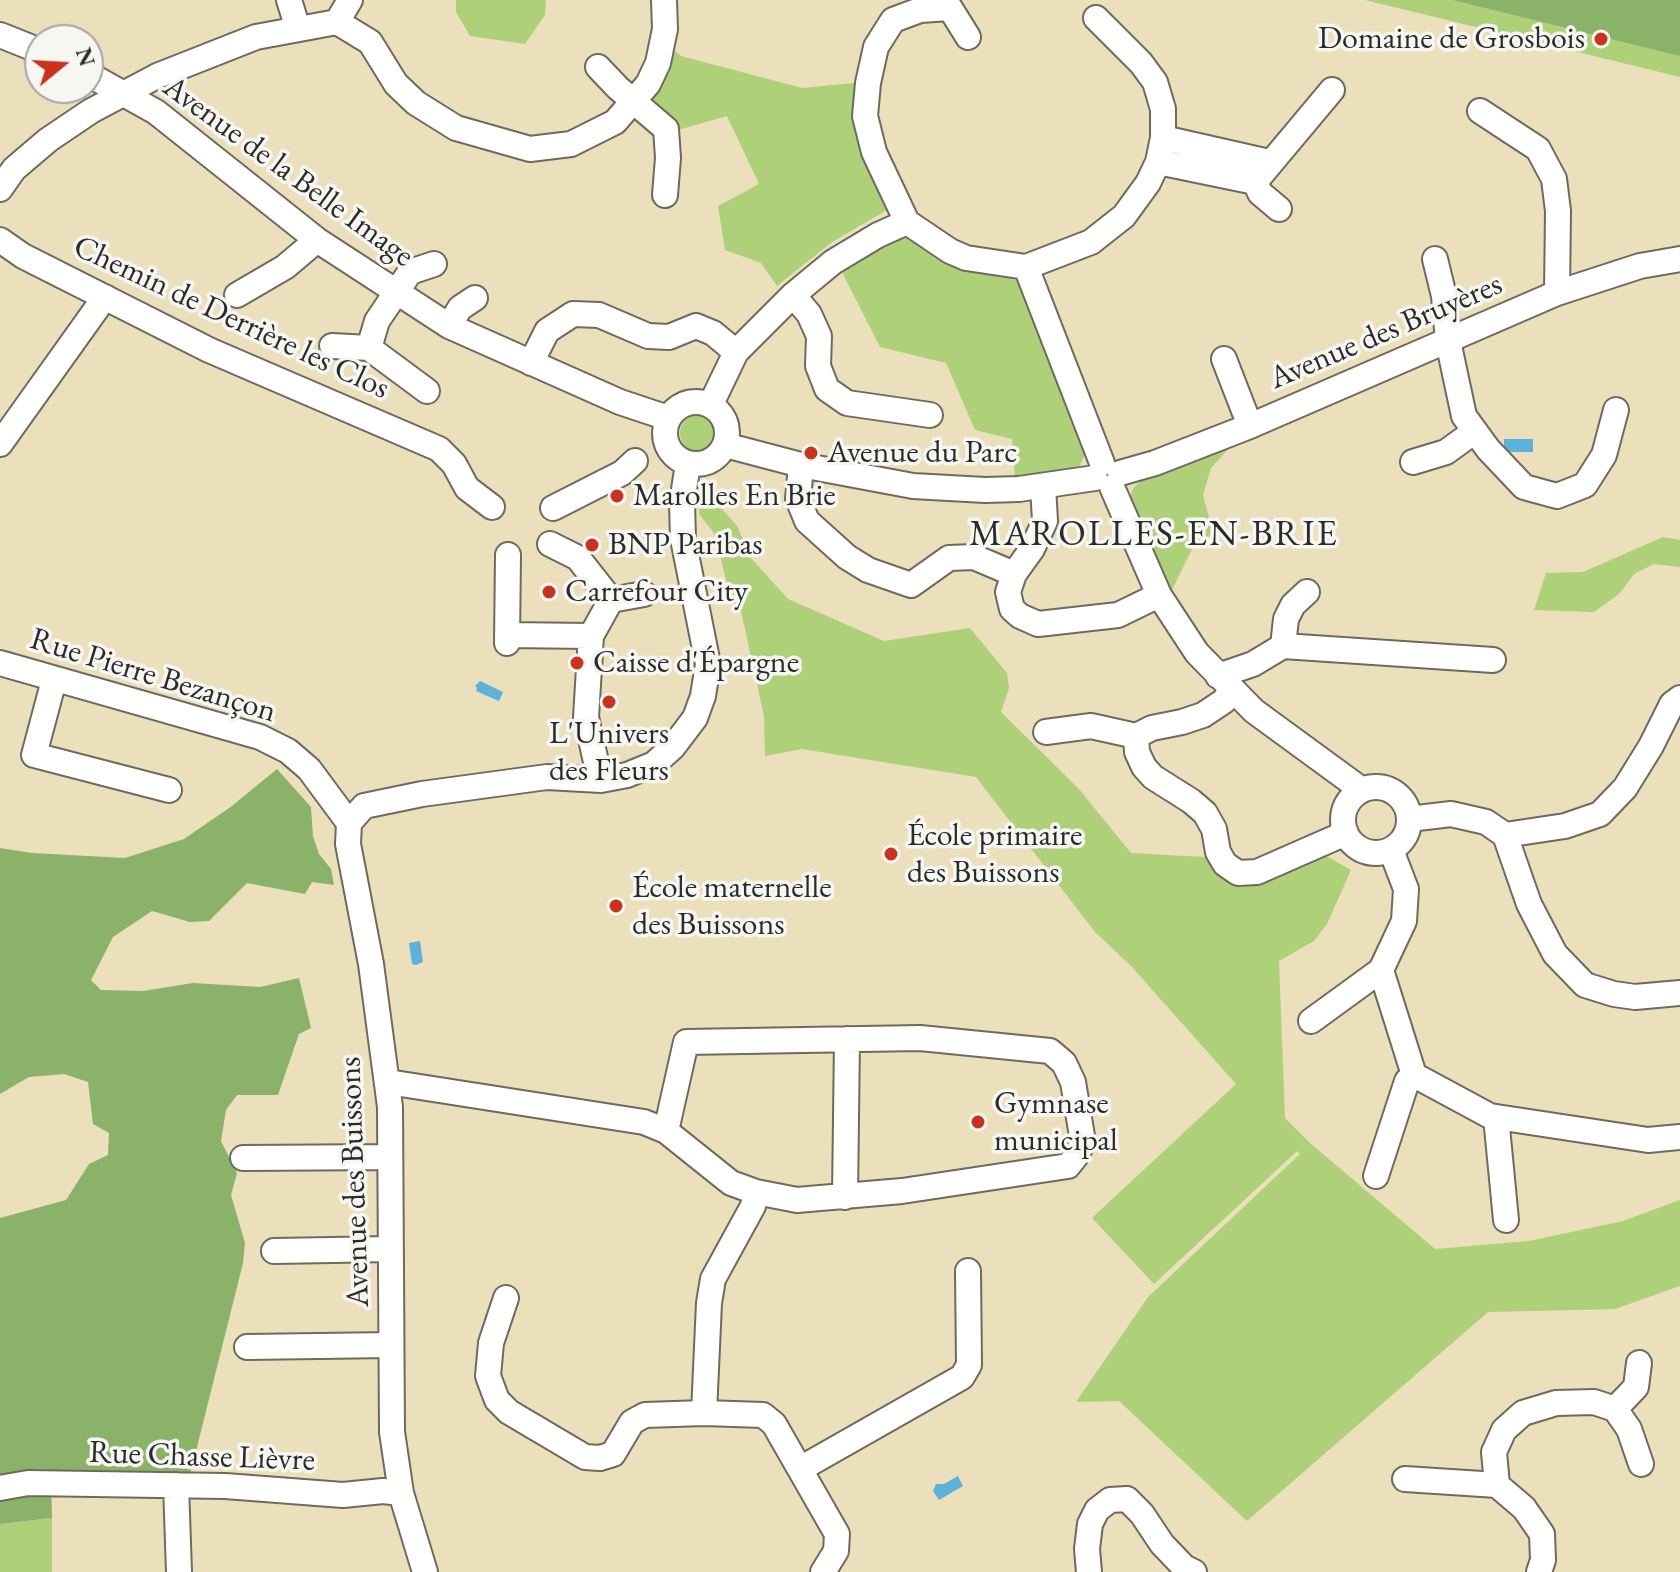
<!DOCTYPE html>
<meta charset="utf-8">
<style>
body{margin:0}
#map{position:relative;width:1680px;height:1572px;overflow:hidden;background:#ebdfbc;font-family:"EB Garamond",serif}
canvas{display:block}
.north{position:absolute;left:24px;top:24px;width:80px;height:80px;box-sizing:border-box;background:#f6f6f2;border:2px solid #a5a5a2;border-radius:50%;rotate:72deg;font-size:22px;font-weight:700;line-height:32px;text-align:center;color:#2b2b2b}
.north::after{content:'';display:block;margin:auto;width:28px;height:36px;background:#c8321e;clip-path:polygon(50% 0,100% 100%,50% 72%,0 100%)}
</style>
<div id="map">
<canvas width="1680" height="1572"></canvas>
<div class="north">N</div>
</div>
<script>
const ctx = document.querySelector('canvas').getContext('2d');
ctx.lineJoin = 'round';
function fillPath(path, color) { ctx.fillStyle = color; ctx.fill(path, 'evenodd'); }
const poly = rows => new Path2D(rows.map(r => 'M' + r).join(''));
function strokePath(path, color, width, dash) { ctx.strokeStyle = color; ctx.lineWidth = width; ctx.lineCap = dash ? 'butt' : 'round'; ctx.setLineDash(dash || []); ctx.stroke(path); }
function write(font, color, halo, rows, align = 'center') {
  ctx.font = font + ' "EB Garamond",serif'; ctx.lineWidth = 7; ctx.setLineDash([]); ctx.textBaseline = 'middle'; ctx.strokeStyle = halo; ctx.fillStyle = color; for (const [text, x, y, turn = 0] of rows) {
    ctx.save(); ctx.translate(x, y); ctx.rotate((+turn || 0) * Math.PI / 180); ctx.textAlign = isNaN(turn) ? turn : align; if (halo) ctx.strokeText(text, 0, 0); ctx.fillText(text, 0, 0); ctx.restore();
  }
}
fillPath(poly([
 [456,0,546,0,545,15,525,44,470,36,456,12],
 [1365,0,1680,0,1680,77],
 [672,48,681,56,802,88,864,82,868,159,887,210,832,242,777,286,761,263,725,250,718,206,759,184,727,116,678,130,651,99],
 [903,231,935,258,968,269,1020,281,1089,447,1078,469,1015,478,1012,439,975,430,946,363,880,347,842,272,867,249],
 '680 433a19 19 0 1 1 38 0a19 19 0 1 1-38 0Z',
 [1233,444,1211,468,1203,495,1213,533,1192,549,1170,594,1129,502,1133,488,1144,478],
 [702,486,737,526,751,558,788,599,884,641,970,628,1007,673,1009,688,1001,712,1079,789,1131,853,1204,857,1224,873,1321,853,1351,870,1327,924,1314,941,1279,961,1285,1118,1311,1144,1435,1249,1529,1241,1623,1221,1680,1200,1680,1286,1615,1309,1488,1312,1247,1521,1119,1401,1076,1402,1148,1297,1300,1154,1297,1151,1154,1284,1092,1218,1236,1084,1131,966,1095,932,976,777,802,749,765,756,764,716,741,611,734,610,714,533,699,514],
 [1663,537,1680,540,1680,567,1654,564,1634,574,1619,594,1594,612,1534,610,1546,573,1583,572],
 [52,1518,52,1572,0,1572,0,1524]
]), '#add079');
fillPath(poly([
 [1453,0,1680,0,1680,56],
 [277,769,311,807,313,836,319,854,331,869,334,885,312,882,305,894,247,883,209,921,190,922,152,911,113,937,91,980,101,990,143,991,193,983,260,987,299,978,311,1028,299,1034,278,1095,237,1095,226,1110,221,1141,237,1173,231,1195,245,1243,243,1263,189,1479,51,1477,52,1518,0,1524,0,1491,47,1476,0,1475,0,1218,66,1200,89,1164,108,1155,109,1133,93,1124,88,1082,64,1074,29,1077,0,1094,0,848,32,853,125,858,184,839,232,806]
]), '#8ab269');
fillPath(poly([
 [1504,439,1533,439,1533,452,1504,452],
 [480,681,503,692,499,701,476,691,477,688,475,686],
 [420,941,423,962,416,965,412,964,409,943],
 [958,1476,963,1486,939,1500,933,1491,936,1484,944,1484]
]), '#5eb1d9');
const minor = poly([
 [289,0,298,29],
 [337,22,370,42,396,84,416,103,456,128,530,149,571,144,615,122,648,84,658,63,665,29,664,0],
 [337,22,350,0],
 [0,35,40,51],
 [598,67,618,88,666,129,668,158,665,195],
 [88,74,156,112,317,240,449,326,620,402,668,418],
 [1480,111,1538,149,1554,179,1558,211,1557,293],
 [1163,138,1269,162],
 [1158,162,1255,182],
 [0,189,14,169,48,140,91,111,157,76,256,37,337,22],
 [1279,209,1260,193,1255,182,1332,90],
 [907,222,874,152,865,116,868,83,876,47,893,20,920,10,950,8,968,37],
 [0,240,23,256,209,350,439,449,454,464,467,488,492,507],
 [1435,259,1444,296,1448,341,1464,416,1488,449,1524,487,1557,496,1585,485,1604,455,1616,410],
 [1026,267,1091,242,1124,216,1148,183,1158,162,1163,138,1163,109,1155,82,1141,63,1096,18],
 [237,295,285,267,317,240],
 [793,295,809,314,819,336,818,366,827,389,847,403,930,415],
 [449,326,460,308,475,298],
 [332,346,369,348,427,391],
 [369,348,377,321,410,272,434,264],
 [1224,359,1250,426],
 [531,363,547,331,573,314,599,315,648,336,669,337,696,326,713,333,736,352],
 '665 433a31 31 0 1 1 62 0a31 31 0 1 1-62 0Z',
 [711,404,736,352,793,295,833,262,878,235,907,222,950,251,966,258,1026,267,1102,463],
 [0,444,105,297],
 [725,445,801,465,913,486,985,490,1019,489,1095,478],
 [1413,462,1446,452,1475,431],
 [801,465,798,499,807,521,847,557,868,570,911,585,949,558,974,557,1014,574,1032,549,1045,521,1043,486],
 [1120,473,1155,463,1250,426,1557,293,1640,266,1680,259],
 [1112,487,1159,595,1197,653,1254,711,1362,790],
 [553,508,622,473,635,461],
 [550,544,578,558,611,600,591,636,586,717,596,762],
 [1014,574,1008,592,1012,609,1020,616,1038,624,1118,615,1159,595],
 [611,600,644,594],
 [507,635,591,636],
 [507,643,508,555],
 [1283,646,1286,619,1293,605,1307,592],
 [0,663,260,737,288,751,309,769,349,823],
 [1218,676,1253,664,1283,646,1493,660],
 [54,680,34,755,169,790],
 [1231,690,1224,701,1203,715,1182,722,1152,728,1136,736,1137,752,1144,767,1153,777,1191,801,1205,813,1214,829,1218,852,1225,864,1238,873,1257,872,1346,833],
 [1046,732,1091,726,1136,736],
 '1343 820a33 33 0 1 1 66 0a33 33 0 1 1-66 0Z',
 [1409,819,1451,814,1486,822,1505,835,1565,826,1600,814,1625,788,1651,746,1672,704,1680,698],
 [349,823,348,844,371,964,390,1107,392,1432,401,1493,425,1572],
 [349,823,364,806,422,794,547,777,601,780,627,775,654,764,673,747,695,718,703,696,708,664,683,539,682,502,688,464],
 [1505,835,1529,904,1555,954,1585,985,1614,994,1635,997,1680,993],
 [1391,850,1406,889,1404,921,1381,970,1414,1075,1490,1116,1648,1140,1680,1137],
 [1311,1021,1381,970],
 [388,1082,644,1122,666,1131,731,1183,756,1192,797,1200,902,1191,1068,1166,1076,1156,1083,1142,1073,1082,1064,1063,1050,1051,920,1038,686,1042,666,1131],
 [1496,1117,1506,1220],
 [243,1158,390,1157],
 [1376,1176,1407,1081,1414,1075],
 [756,1192,753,1206,713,1279,709,1303,704,1413,763,1415,774,1424,837,1534,836,1551,823,1572],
 [845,1197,847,1039],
 [274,1251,391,1249],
 [506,1298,491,1343,488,1376,497,1400,509,1412,585,1457,600,1458,613,1454,632,1422,645,1415,704,1413],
 [247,1347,391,1345],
 [1615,1409,1636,1387,1639,1363],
 [800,1469,962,1377,969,1365,968,1271],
 [1405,1479,1497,1485],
 [176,1485,179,1572],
 [0,1488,28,1483,225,1486,343,1495,383,1491,401,1493],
 [1089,1572,1087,1549,1090,1524,1097,1510,1110,1500,1127,1499,1142,1514,1162,1544,1184,1567,1194,1572],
 [1539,1572,1543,1560,1542,1534,1524,1508,1497,1485,1494,1452,1504,1430,1523,1413,1556,1403,1594,1402,1615,1409,1629,1429,1641,1464]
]);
strokePath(minor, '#6e6a5e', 28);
strokePath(minor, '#fff', 24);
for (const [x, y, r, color] of [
 [1601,39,8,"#c8321e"],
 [811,453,8,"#c8321e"],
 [617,496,8,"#c8321e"],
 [592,545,8,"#c8321e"],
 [549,592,8,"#c8321e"],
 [577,663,8,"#c8321e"],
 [609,702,8,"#c8321e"],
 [891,854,8,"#c8321e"],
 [616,906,8,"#c8321e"],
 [978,1122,8,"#c8321e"]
]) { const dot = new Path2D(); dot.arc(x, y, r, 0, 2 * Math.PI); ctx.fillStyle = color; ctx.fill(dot); strokePath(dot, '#f6f6f2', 3); }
write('32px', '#2b2b2b', '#f6f6f2', [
 ["Domaine de Grosbois",1585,39,"right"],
 ["Avenue du Parc",827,453],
 ["Marolles En Brie",633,496],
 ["BNP Paribas",608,545],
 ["Carrefour City",565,592],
 ["Caisse d'Épargne",593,663],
 ["L'Univers",609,734,"center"],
 ["des Fleurs",609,771,"center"],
 ["École primaire",907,836],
 ["des Buissons",907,873],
 ["École maternelle",632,888],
 ["des Buissons",632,925],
 ["Gymnase",994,1104],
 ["municipal",994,1141]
], 'left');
write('32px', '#2b2b2b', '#f6f6f2', [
 ["Avenue de la Belle Image",288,172,36],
 ["Chemin de Derrière les Clos",231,318,25],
 ["Avenue des Bruyères",1386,332,-23],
 ["Rue Pierre Bezançon",153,676,17],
 ["Avenue des Buissons",355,1182,-92],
 ["Rue Chasse Lièvre",202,1457,2]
]);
ctx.letterSpacing = '2px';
write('36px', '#2b2b2b', '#f6f6f2', [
 ["MAROLLES-EN-BRIE",1154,535]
]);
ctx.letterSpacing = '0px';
</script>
